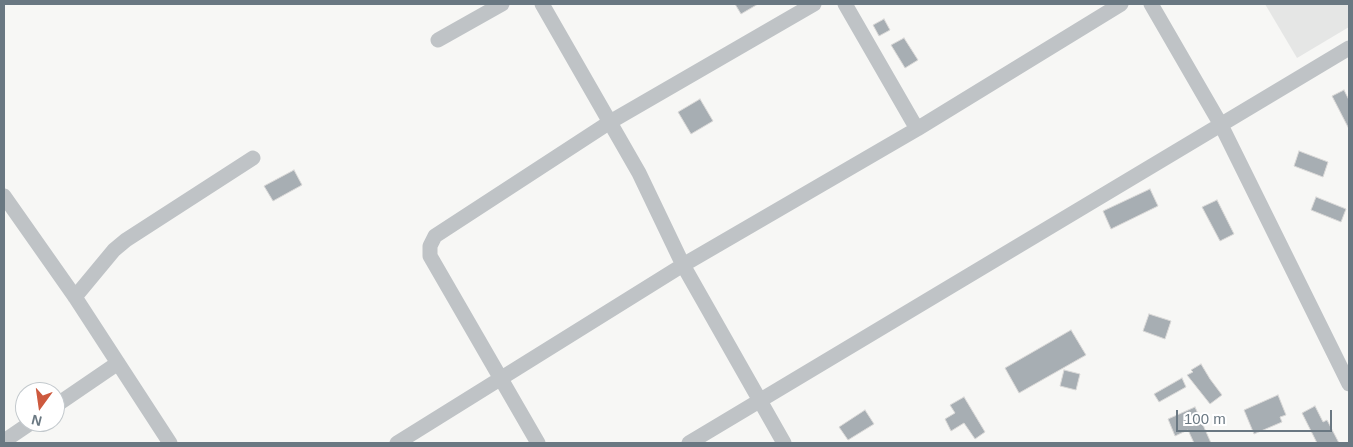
<!DOCTYPE html>
<style>
body{margin:0}
#map{position:relative;width:1353px;height:447px;overflow:hidden;background:#f7f7f5;font-family:Arial,sans-serif}
canvas{display:block}
.frame{position:absolute;inset:0;border:5px solid #6a7882;pointer-events:none}
.north{position:absolute;left:15px;top:382px;width:50px;height:50px;box-sizing:border-box;background:#fff;border:1px solid #c3c9cd;border-radius:50%;rotate:194deg;font-size:14px;font-weight:700;line-height:20px;text-align:center;color:#6a7882}
.north::after{content:'';display:block;margin:auto;width:18px;height:22px;background:#cd593e;clip-path:polygon(50% 0,100% 100%,50% 72%,0 100%)}
.scale{position:absolute;left:1176px;top:410px;width:156px;height:22px;box-sizing:border-box;border:2px solid #6a7882;border-top:0;padding-left:6px;font-size:15px;line-height:18px;white-space:nowrap;color:#6a7882;-webkit-text-stroke:4px #fff;paint-order:stroke}
</style>
<div id="map">
<canvas width="1353" height="447"></canvas>
<div class="frame"></div>
<div class="north">N</div>
<div class="scale">100 m</div>
</div>
<script>
const ctx = document.querySelector('canvas').getContext('2d');
ctx.lineJoin = 'round';
function fillPath(path, color) { ctx.fillStyle = color; ctx.fill(path, 'evenodd'); }
const poly = rows => new Path2D(rows.map(r => 'M' + r).join(''));
function strokePath(path, color, width, dash) { ctx.strokeStyle = color; ctx.lineWidth = width; ctx.lineCap = dash ? 'butt' : 'round'; ctx.setLineDash(dash || []); ctx.stroke(path); }
fillPath(poly([
 [1265,4,1349,4,1349,27,1297,58]
]), '#e5e6e5');
const building = poly([
 [735,4,758,4,741,14,735,4],
 [884,19,890,30,879,36,873,25,884,19],
 [904,38,918,60,905,68,891,45,904,38],
 [1344,90,1349,100,1349,129,1332,96,1344,90],
 [700,99,713,121,691,134,678,112,700,99],
 [1299,151,1328,162,1323,177,1294,166,1299,151],
 [294,170,302,185,273,201,264,186,294,170],
 [1150,189,1158,206,1111,229,1103,211,1150,189],
 [1316,197,1346,209,1341,222,1311,210,1316,197],
 [1217,200,1234,234,1220,241,1202,207,1217,200],
 [1149,314,1171,321,1165,339,1143,331,1149,314],
 [1071,330,1086,355,1019,393,1005,368,1071,330],
 [1201,364,1210,379,1222,395,1210,404,1187,375,1193,372,1191,370,1201,364],
 [1064,370,1080,374,1076,390,1060,386,1064,370],
 [1182,378,1186,387,1159,402,1154,394,1182,378],
 [1278,395,1286,415,1280,417,1282,422,1254,434,1244,410,1278,395],
 [964,397,985,432,975,439,964,423,951,431,945,419,955,413,950,405,964,397],
 [1315,406,1323,422,1327,420,1339,443,1317,443,1302,413,1315,406],
 [1195,407,1211,443,1194,443,1188,430,1175,436,1168,419,1195,407],
 [865,410,874,424,848,440,839,427,865,410]
]);
fillPath(building, '#a7aeb3');
strokePath(building, '#d9d8d7', 1);
strokePath(poly([
 [542,4,639,173,683,265,784,443],
 [845,4,917,129],
 [1151,4,1221,125,1349,384],
 [438,40,502,4],
 [4,196,75,297,170,443],
 [75,297,114,250,126,240,253,158],
 [55,406,118,363],
 [4,441,32,422],
 [397,443,683,265,917,129,1121,4],
 [538,443,430,256,430,246,435,236,610,122,814,4],
 [689,443,1349,48]
]), '#bfc3c6', 15);
</script>
